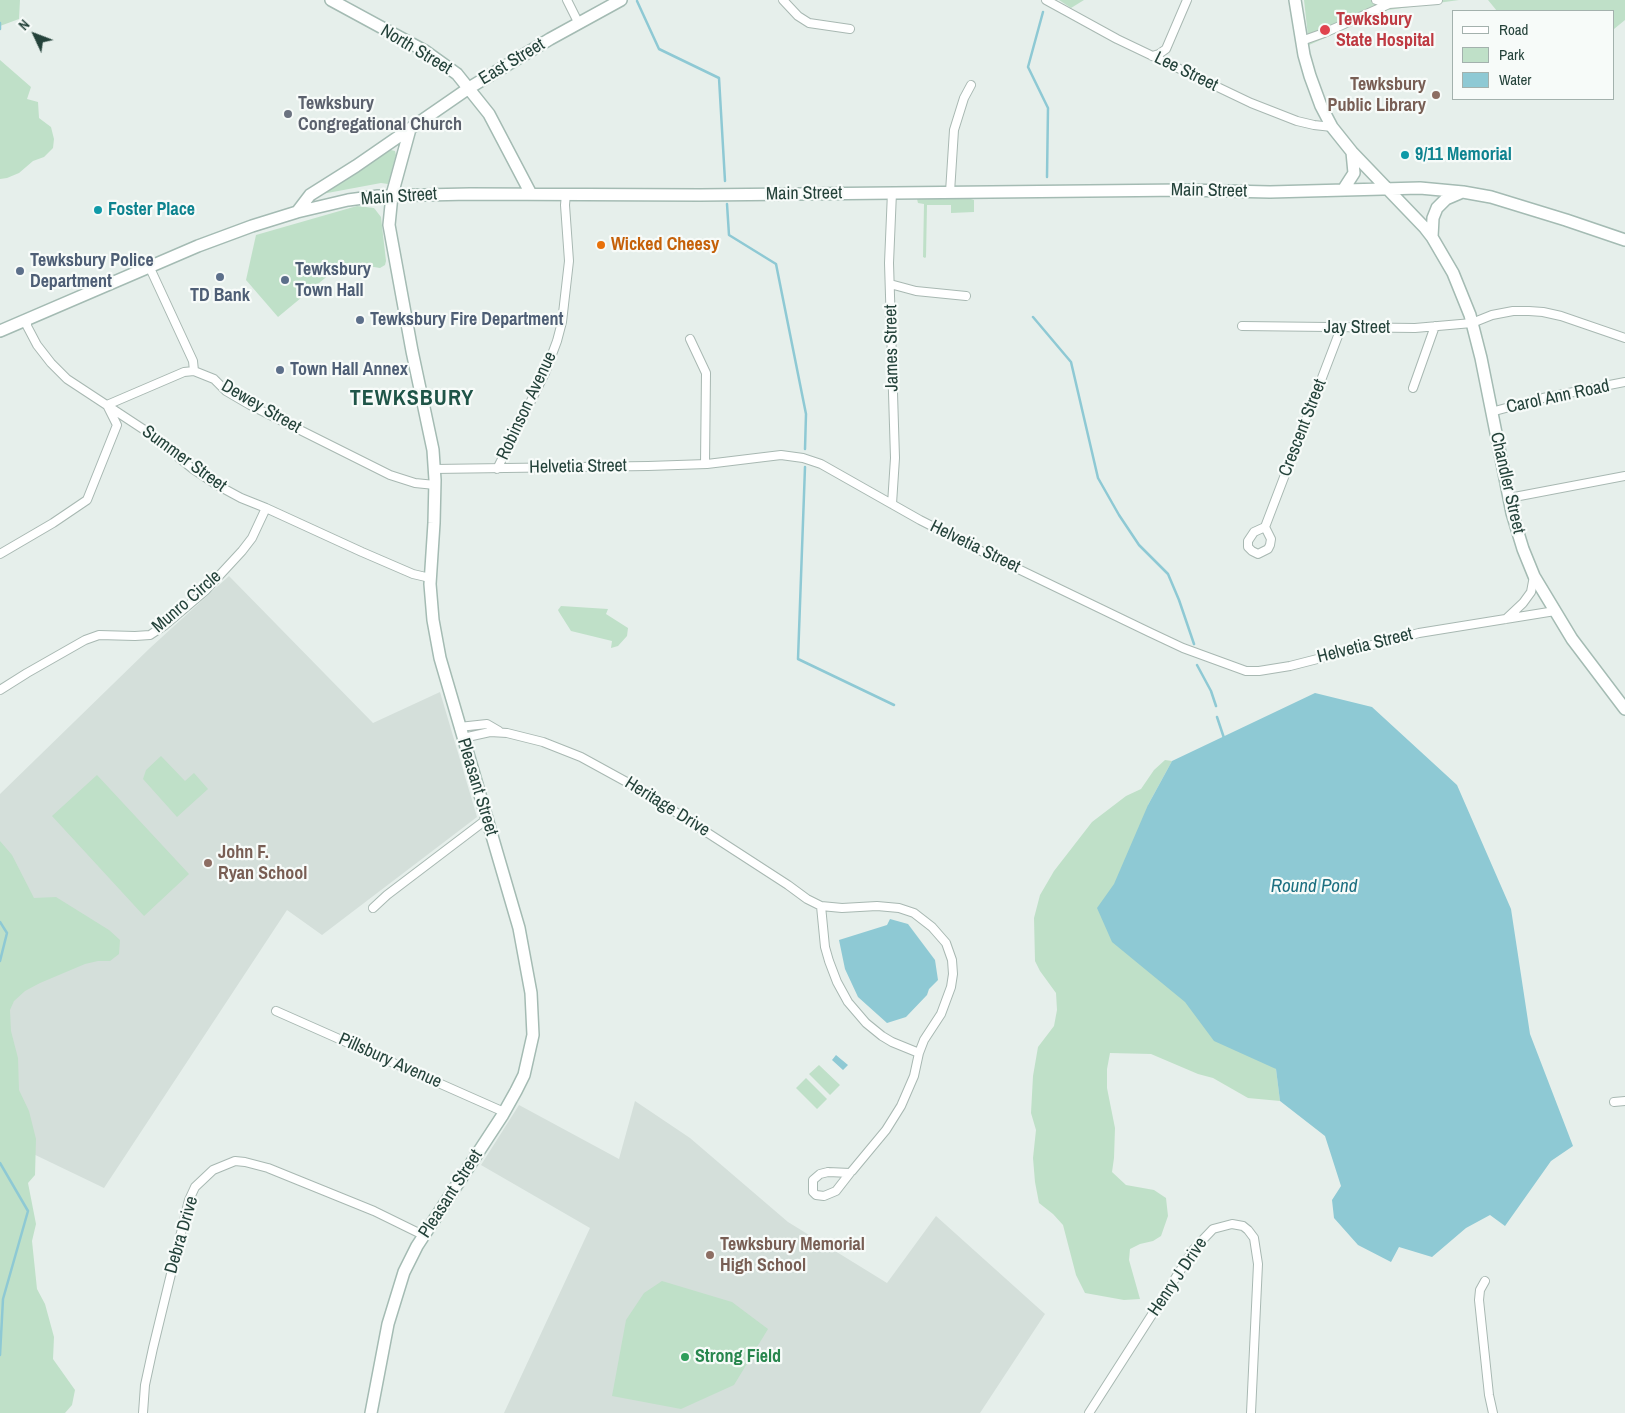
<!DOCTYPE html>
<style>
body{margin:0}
#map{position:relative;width:1625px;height:1413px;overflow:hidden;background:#e6efeb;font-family:"Archivo Narrow",sans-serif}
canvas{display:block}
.legend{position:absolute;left:1452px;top:10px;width:162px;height:90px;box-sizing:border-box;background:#f7fbf9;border:1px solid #a3b1ad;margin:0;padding:6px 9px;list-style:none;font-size:15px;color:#24423a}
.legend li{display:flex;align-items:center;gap:10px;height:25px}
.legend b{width:25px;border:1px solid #a3b1ad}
.north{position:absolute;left:10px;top:10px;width:50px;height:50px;-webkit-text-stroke:4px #f7fbf9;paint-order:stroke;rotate:313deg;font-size:14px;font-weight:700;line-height:20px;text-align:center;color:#24423a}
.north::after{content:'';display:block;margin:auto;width:18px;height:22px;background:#24423a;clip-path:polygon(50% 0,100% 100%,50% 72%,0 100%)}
</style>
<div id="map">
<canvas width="1625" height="1413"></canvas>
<ul class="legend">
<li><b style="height:6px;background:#fff"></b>Road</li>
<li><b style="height:14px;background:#bfe0c8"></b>Park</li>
<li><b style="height:14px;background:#8ec9d4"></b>Water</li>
</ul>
<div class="north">N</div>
</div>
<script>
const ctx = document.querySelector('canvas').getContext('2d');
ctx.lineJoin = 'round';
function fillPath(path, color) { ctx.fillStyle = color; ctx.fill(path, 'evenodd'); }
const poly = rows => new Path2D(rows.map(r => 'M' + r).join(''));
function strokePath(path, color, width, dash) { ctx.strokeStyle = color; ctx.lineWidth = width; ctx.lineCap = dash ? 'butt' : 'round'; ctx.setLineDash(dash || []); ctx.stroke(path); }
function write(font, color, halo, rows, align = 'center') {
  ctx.font = font + ' "Archivo Narrow",sans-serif'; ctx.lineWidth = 4.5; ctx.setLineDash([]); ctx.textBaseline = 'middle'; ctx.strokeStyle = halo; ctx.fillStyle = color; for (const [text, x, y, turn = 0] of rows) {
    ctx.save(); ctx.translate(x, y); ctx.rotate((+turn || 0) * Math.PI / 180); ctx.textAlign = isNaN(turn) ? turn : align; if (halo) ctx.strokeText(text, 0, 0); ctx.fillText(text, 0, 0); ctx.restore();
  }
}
fillPath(poly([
 [229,576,373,723,440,692,477,817,322,935,287,910,104,1188,0,1138,0,794,150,648],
 [635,1101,690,1138,788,1222,887,1283,936,1216,1045,1314,980,1413,504,1413,590,1228,481,1165,519,1105,619,1159]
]), '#d4dfda');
fillPath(poly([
 [0,0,20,0,19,19,0,26],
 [1059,0,1084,0,1071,8],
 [1304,0,1459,0,1388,10,1309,45],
 [1488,0,1625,0,1625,20,1614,29,1614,11,1497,11],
 [0,60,31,87,27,99,38,102,39,118,51,127,54,139,53,148,44,157,33,161,19,173,7,178,0,179],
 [391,150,395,151,396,155,388,184,381,183,322,194],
 [917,199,971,199,974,200,974,212,951,213,951,205,927,205,926,257,925,258,923,257,924,204,918,203],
 [357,206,374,208,381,217,386,261,385,265,380,268,350,263,342,264,278,317,246,280,256,235],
 [561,606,608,609,606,614,628,628,627,636,618,646,611,648,612,641,571,631,559,612,558,610],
 [161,756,185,781,194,773,208,789,177,817,143,779,146,770],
 [1165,760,1172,761,1148,805,1276,1069,1280,1101,1248,1098,1213,1078,1198,1074,1151,1054,1110,1053,1107,1069,1107,1088,1115,1128,1114,1158,1112,1172,1126,1185,1154,1190,1166,1198,1168,1216,1161,1236,1153,1241,1140,1244,1130,1249,1129,1260,1140,1299,1124,1300,1085,1293,1076,1275,1063,1225,1053,1214,1039,1203,1035,1182,1033,1158,1036,1130,1031,1113,1033,1076,1038,1047,1054,1026,1057,1010,1056,993,1040,971,1035,961,1034,918,1040,895,1054,871,1092,822,1126,796,1141,789,1154,770],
 [97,775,189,874,144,916,52,816],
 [0,841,12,855,34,898,56,897,109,930,120,940,119,954,110,961,98,961,85,964,40,983,25,991,14,1001,10,1010,11,1031,18,1058,19,1090,29,1111,36,1139,35,1175,28,1183,36,1224,32,1241,37,1289,45,1304,54,1337,53,1359,75,1390,72,1405,65,1413,0,1413],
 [819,1065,840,1085,830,1095,809,1074],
 [806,1078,827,1099,817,1109,796,1088],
 [662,1281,732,1302,768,1329,734,1385,681,1409,612,1396,626,1320,644,1293]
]), '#bfe0c8');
fillPath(poly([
 [1315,693,1372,707,1457,785,1511,909,1530,1034,1573,1146,1551,1161,1505,1226,1490,1215,1466,1228,1432,1257,1399,1247,1391,1262,1358,1245,1334,1218,1332,1200,1341,1186,1325,1136,1280,1101,1276,1069,1214,1041,1185,1002,1112,942,1097,908,1114,884,1148,805,1172,761],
 [890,919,908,924,935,960,938,980,929,989,927,995,906,1017,887,1023,858,997,845,969,839,940,887,925],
 [836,1055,848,1065,843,1070,832,1060]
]), '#8ec9d4');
strokePath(poly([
 [637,1,659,49,719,78,725,181],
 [1043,12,1028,67,1048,108,1047,177],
 [0,23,0,29],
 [727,204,729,235,776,264,806,414,805,449],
 [1033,317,1071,362,1098,478,1119,515,1139,545,1168,574,1179,600,1194,644],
 [805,467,798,659,894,705],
 [1197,665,1211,691,1216,706],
 [1217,717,1224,738],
 [0,922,7,933,0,961],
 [0,1163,28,1211,3,1299,0,1355]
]), '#8ec9d4', 2.5);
const street = poly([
 [567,0,579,24],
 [783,0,798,16,809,23,850,29],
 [1046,0,1117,39,1251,103,1297,121,1314,125,1332,127],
 [1376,0,1389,4],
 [1301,39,1307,39,1324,33,1389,4,1438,0],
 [1152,56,1159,54,1166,49,1187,0],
 [950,192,954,130,964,98,971,85],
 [149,266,193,361,194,371,214,379,226,391,250,405,390,475,415,483,435,485],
 [890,284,916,291,966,296],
 [27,320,27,326,37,345,51,363,67,379,146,431,193,469,217,485,241,498,266,508,362,552,413,574,430,578],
 [1242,326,1415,328,1472,323,1492,315,1513,311,1529,311,1543,312,1561,316,1625,338],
 [690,339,706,373,705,464],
 [1413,388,1435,326],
 [1491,412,1543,398,1625,382],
 [434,469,648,466,707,464,781,455,803,458,821,464,920,520,985,553,1149,632,1183,648,1246,671,1259,671,1290,666,1419,633,1555,611],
 [497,469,545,373,557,341,562,322,569,261,565,205,566,194],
 [1509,498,1625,476],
 [892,504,895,458,889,263,892,192],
 [1265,527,1271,539,1270,545,1268,549,1258,554,1252,551,1248,547,1248,541,1254,532,1265,527,1341,328],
 [0,554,53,523,87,500,117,425,107,405,184,372,194,371],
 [1506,619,1523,603,1531,592,1534,576],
 [0,690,27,673,85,640,99,635,135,636,150,635,165,625,205,591,242,551,252,538,266,508],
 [459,727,487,724,499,731],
 [463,738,490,732,507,733,543,742,581,757,643,791,788,885,807,899,821,906,825,947,829,961,837,982,848,1002,866,1023,882,1036,892,1042,919,1053,924,1040,941,1014,951,987,953,974,952,960,946,943,932,927,914,913,899,908,877,906,842,908,821,906],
 [373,908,387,895,487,819],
 [276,1011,504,1112],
 [1614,1102,1625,1101],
 [852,1171,886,1130,901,1106,914,1076,919,1053],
 [828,1172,850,1173,836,1191,824,1196,816,1195,813,1192,813,1180,820,1174,828,1172],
 [1485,1281,1480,1290,1479,1300,1489,1395,1493,1413],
 [143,1413,145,1385,153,1348,189,1200,195,1187,213,1170,235,1161,245,1162,268,1168,374,1211,425,1236],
 [1089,1413,1194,1249,1213,1229,1232,1224,1243,1226,1248,1230,1254,1238,1258,1264,1251,1413]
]);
const secondary = poly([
 [331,0,425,51,457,74,489,114,531,194],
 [1295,0,1304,55,1310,76,1321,106,1332,127,1352,152,1425,228,1432,237,1453,273,1470,315,1481,358,1512,513,1523,549,1534,576,1572,639,1625,709],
 [1343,190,1354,173,1352,152],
 [297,212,310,195,356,166,469,88,550,39,621,0],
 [1432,237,1433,218,1437,208,1446,199,1460,193],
 [0,331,198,246,252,226,297,212,348,200,378,196,470,194,700,195,1185,190,1270,192,1420,188,1463,192,1491,197,1566,220,1625,240],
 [371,1413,388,1324,404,1272,417,1246,502,1116,516,1091,524,1075,533,1035,531,993,519,928,440,658,433,620,430,584,434,523,435,480,433,450,412,351,389,225,392,195,410,129]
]);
strokePath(street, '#a8b8b2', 10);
strokePath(secondary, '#a4bbb3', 14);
strokePath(street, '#fff', 8);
strokePath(secondary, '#fff', 11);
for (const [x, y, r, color] of [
 [1325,30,6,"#e0444e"],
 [1436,95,5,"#8d6e63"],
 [288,114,5,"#6b7280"],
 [1405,155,5,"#0f9aa8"],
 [98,210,5,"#0f9aa8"],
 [601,245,5,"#e8710a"],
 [20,271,5,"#5c6f8a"],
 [220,277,5,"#5c6f8a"],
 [285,280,5,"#5c6f8a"],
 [360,320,5,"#5c6f8a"],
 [280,370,5,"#5c6f8a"],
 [208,863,5,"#8d6e63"],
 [710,1255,5,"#8d6e63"],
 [685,1357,5,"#2e9e5b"]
]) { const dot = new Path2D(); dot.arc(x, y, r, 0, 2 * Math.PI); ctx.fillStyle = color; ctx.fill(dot); strokePath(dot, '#f7fbf9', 2); }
write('bold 18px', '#be3a42', '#f7fbf9', [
 ["Tewksbury",1336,20],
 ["State Hospital",1336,41]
], 'left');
write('18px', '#24423a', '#f7fbf9', [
 ["North Street",416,50,31],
 ["East Street",512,62,-31],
 ["Lee Street",1186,72,26],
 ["Main Street",1209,191,1],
 ["Main Street",804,194,-1],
 ["Main Street",399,197,-4],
 ["Jay Street",1357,328],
 ["James Street",892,348,-91],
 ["Carol Ann Road",1558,397,-12],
 ["Robinson Avenue",527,406,-65],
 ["Dewey Street",261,407,30],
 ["Crescent Street",1303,428,-69],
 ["Summer Street",184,459,36],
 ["Helvetia Street",578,467,-1],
 ["Chandler Street",1507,483,77],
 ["Helvetia Street",975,547,26],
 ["Munro Circle",187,602,-41],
 ["Helvetia Street",1365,646,-14],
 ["Pleasant Street",477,787,73],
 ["Heritage Drive",667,807,32],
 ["Pillsbury Avenue",390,1061,24],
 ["Pleasant Street",451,1194,-57],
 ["Debra Drive",182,1235,-74],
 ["Henry J Drive",1178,1277,-56]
]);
write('bold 18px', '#785e54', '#f7fbf9', [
 ["Tewksbury",1426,85,"right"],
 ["Public Library",1426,106,"right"],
 ["John F.",218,853],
 ["Ryan School",218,874],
 ["Tewksbury Memorial",720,1245],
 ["High School",720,1266]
], 'left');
write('bold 18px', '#5b616d', '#f7fbf9', [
 ["Tewksbury",298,104],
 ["Congregational Church",298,125]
], 'left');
write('bold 18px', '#0d838f', '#f7fbf9', [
 ["9/11 Memorial",1415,155],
 ["Foster Place",108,210]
], 'left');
write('bold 18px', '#c56008', '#f7fbf9', [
 ["Wicked Cheesy",611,245]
], 'left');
write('bold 18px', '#4e5e75', '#f7fbf9', [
 ["Tewksbury Police",30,261],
 ["Department",30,282],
 ["Tewksbury",295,270],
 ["Town Hall",295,291],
 ["TD Bank",220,296,"center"],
 ["Tewksbury Fire Department",370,320],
 ["Town Hall Annex",290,370]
], 'left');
write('bold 18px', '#27864d', '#f7fbf9', [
 ["Strong Field",695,1357]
], 'left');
write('italic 19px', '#1c6f80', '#f7fbf9', [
 ["Round Pond",1314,887]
]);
ctx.letterSpacing = '1px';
write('bold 22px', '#1f5548', '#f7fbf9', [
 ["TEWKSBURY",412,399]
]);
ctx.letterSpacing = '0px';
</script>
